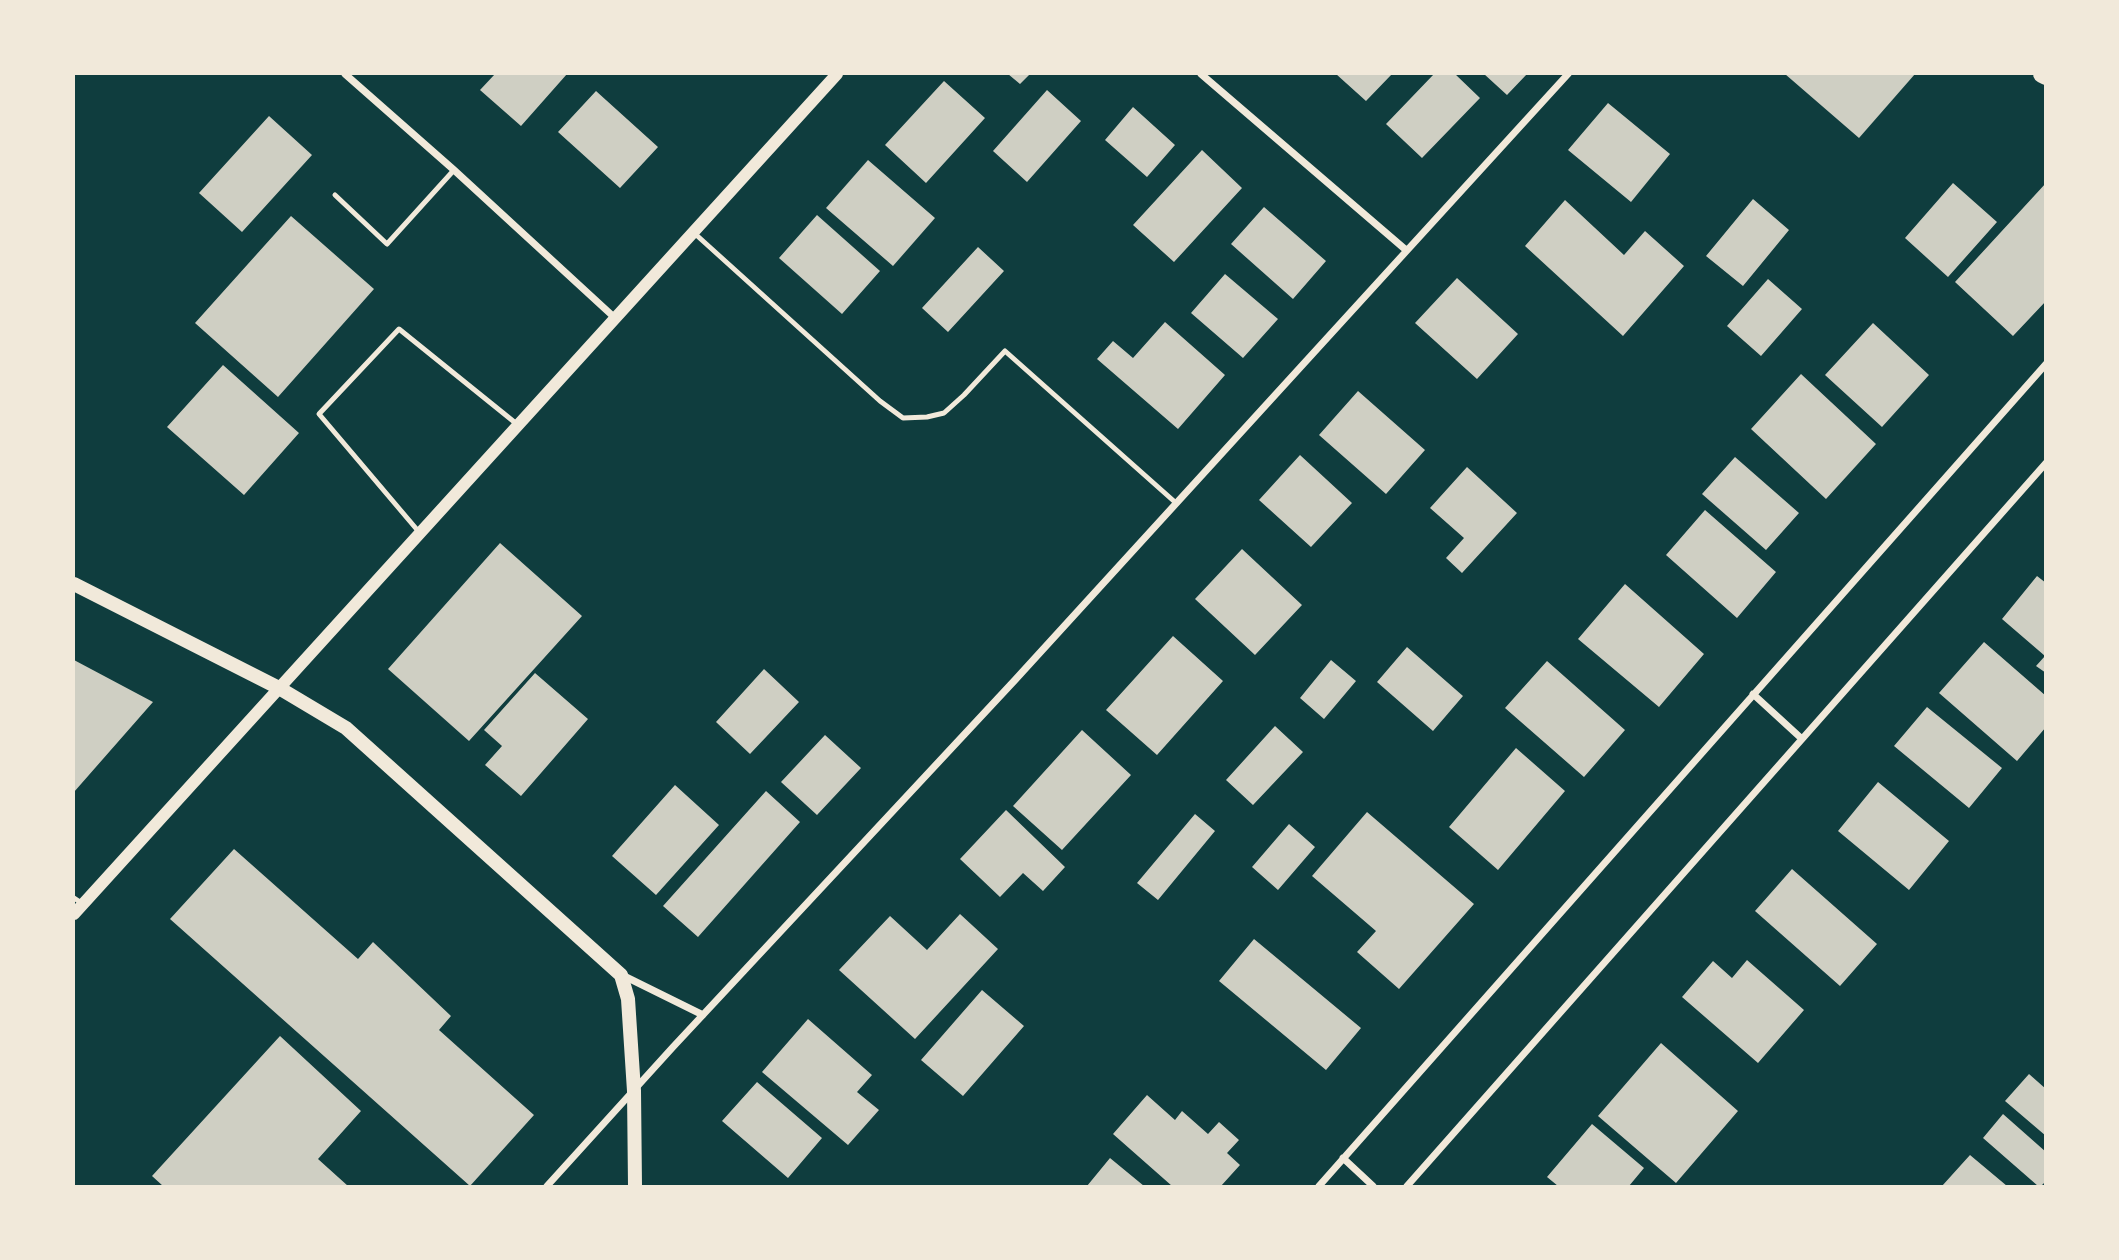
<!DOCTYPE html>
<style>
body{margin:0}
#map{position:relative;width:2119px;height:1260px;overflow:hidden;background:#0f3d3e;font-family:Roboto,sans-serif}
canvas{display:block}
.frame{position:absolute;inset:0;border:75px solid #f1e9da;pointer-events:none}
</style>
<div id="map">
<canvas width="2119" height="1260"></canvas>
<div class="frame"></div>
</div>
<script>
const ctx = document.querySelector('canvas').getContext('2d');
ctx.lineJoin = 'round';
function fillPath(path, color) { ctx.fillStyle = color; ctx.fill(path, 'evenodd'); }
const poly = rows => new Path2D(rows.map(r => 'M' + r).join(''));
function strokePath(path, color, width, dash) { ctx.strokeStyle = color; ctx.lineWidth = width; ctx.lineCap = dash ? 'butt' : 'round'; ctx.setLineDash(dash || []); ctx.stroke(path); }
fillPath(poly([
 [495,74,567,74,521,126,480,90],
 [1008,74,1030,74,1020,84],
 [1336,74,1392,74,1366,101],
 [1434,74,1455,74,1480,98,1422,158,1386,124],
 [1484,74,1527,74,1507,95],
 [1785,74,1915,74,1859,138],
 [944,81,985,118,926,183,885,145],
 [1047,90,1081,121,1027,182,993,151],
 [596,91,658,147,620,188,558,132],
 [1608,103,1670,154,1631,202,1568,150],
 [1133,107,1175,145,1147,177,1105,140],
 [269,116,312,155,242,232,199,193],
 [1202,150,1242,188,1174,262,1133,225],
 [868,160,935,218,893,266,826,208],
 [1953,183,1997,222,1948,277,1905,238],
 [2046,183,2046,301,2013,336,1955,282],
 [1753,199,1789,230,1743,286,1706,256],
 [1565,200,1624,255,1645,231,1684,266,1623,336,1525,246],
 [1264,207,1326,261,1293,299,1231,244],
 [817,215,880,271,842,314,779,258],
 [291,216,374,289,278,397,195,323],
 [978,247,1004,271,948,332,922,308],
 [1225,274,1278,319,1243,358,1191,313],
 [1457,278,1518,334,1477,379,1415,323],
 [1768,279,1802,309,1761,356,1727,326],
 [1165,322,1225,375,1178,429,1097,359,1113,341,1133,358],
 [1873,323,1929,375,1882,427,1825,375],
 [223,365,299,433,244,495,167,427],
 [1801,374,1876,444,1826,499,1751,429],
 [1358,391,1425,450,1386,494,1319,435],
 [1300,455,1352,503,1311,547,1259,500],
 [1735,457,1799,513,1766,550,1702,494],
 [1467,467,1517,513,1462,573,1446,558,1464,538,1430,508],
 [1705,510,1776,572,1737,618,1666,555],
 [500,543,582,616,469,741,388,669],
 [1242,549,1302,605,1255,655,1195,599],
 [2037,576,2046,583,2046,673,2036,666,2045,656,2002,619],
 [1625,584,1704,654,1659,707,1578,639],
 [1173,636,1223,681,1157,755,1106,710],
 [1984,642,2046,696,2046,727,2017,761,1939,693],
 [1407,647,1463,696,1433,731,1377,682],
 [74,660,153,702,74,792],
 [1331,660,1356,681,1324,719,1300,698],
 [1547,661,1625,730,1584,777,1505,708],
 [764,669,799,702,750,754,716,722],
 [535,673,588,719,521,796,485,765,502,746,484,730],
 [1927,707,2002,768,1969,808,1894,746],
 [1275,726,1303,752,1253,805,1226,780],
 [1082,730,1131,775,1062,850,1013,806],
 [825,735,861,768,817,815,781,782],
 [1516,748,1565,791,1498,870,1449,827],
 [1878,782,1949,841,1909,890,1838,831],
 [675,785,719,825,656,895,612,856],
 [766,791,800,822,698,937,663,906],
 [1006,810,1065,867,1043,891,1023,873,1000,897,960,859],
 [1367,812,1474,904,1399,989,1357,952,1376,931,1312,876],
 [1195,814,1215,831,1158,900,1137,883],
 [1289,824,1315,847,1278,890,1252,867],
 [234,849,358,959,373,942,451,1016,439,1030,534,1115,470,1186,170,919],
 [1792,869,1877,944,1840,986,1755,911],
 [960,914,998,949,915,1039,839,970,890,916,927,950],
 [1254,939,1361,1028,1326,1070,1219,981],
 [1747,960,1804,1010,1758,1063,1682,997,1713,961,1732,978],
 [982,990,1024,1026,963,1096,921,1060],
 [808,1019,872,1075,857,1092,879,1110,848,1145,762,1072],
 [280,1036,361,1111,318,1159,348,1186,163,1186,152,1176],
 [1661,1043,1738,1111,1676,1183,1598,1116],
 [2029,1074,2046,1089,2046,1136,2005,1101],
 [757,1082,822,1138,788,1178,722,1121],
 [1147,1095,1175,1120,1182,1111,1208,1134,1219,1122,1239,1140,1227,1153,1240,1165,1221,1186,1172,1186,1113,1134],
 [2003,1114,2046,1152,2046,1181,2041,1186,2038,1186,1983,1138],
 [1592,1124,1644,1168,1629,1186,1558,1186,1547,1177],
 [1970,1155,2007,1186,1942,1186],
 [1110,1158,1144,1186,1087,1186]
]), '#cfcfc3');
strokePath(poly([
 [335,195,387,244,454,170],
 [693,232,880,401,903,418,927,417,944,413,964,395,1005,351,1176,503],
 [419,532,319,414,399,329,518,425],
 [74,898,83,904]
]), '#f1e9da', 5);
strokePath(poly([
 [345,74,454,170,615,318],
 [1201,74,1406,250],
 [1753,694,1802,739],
 [622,975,703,1015],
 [1343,1158,1373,1186],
 [547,1186,673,1047,1015,680,1568,74],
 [1319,1186,2046,364],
 [1407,1186,2046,463]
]), '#f1e9da', 7);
strokePath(poly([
 [74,914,837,74]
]), '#f1e9da', 12);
strokePath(poly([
 [74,584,279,688,346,728,621,975,628,999,634,1091,635,1186]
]), '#f1e9da', 14);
strokePath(poly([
 [2042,74,2046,76]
]), '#f1e9da', 18);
</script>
